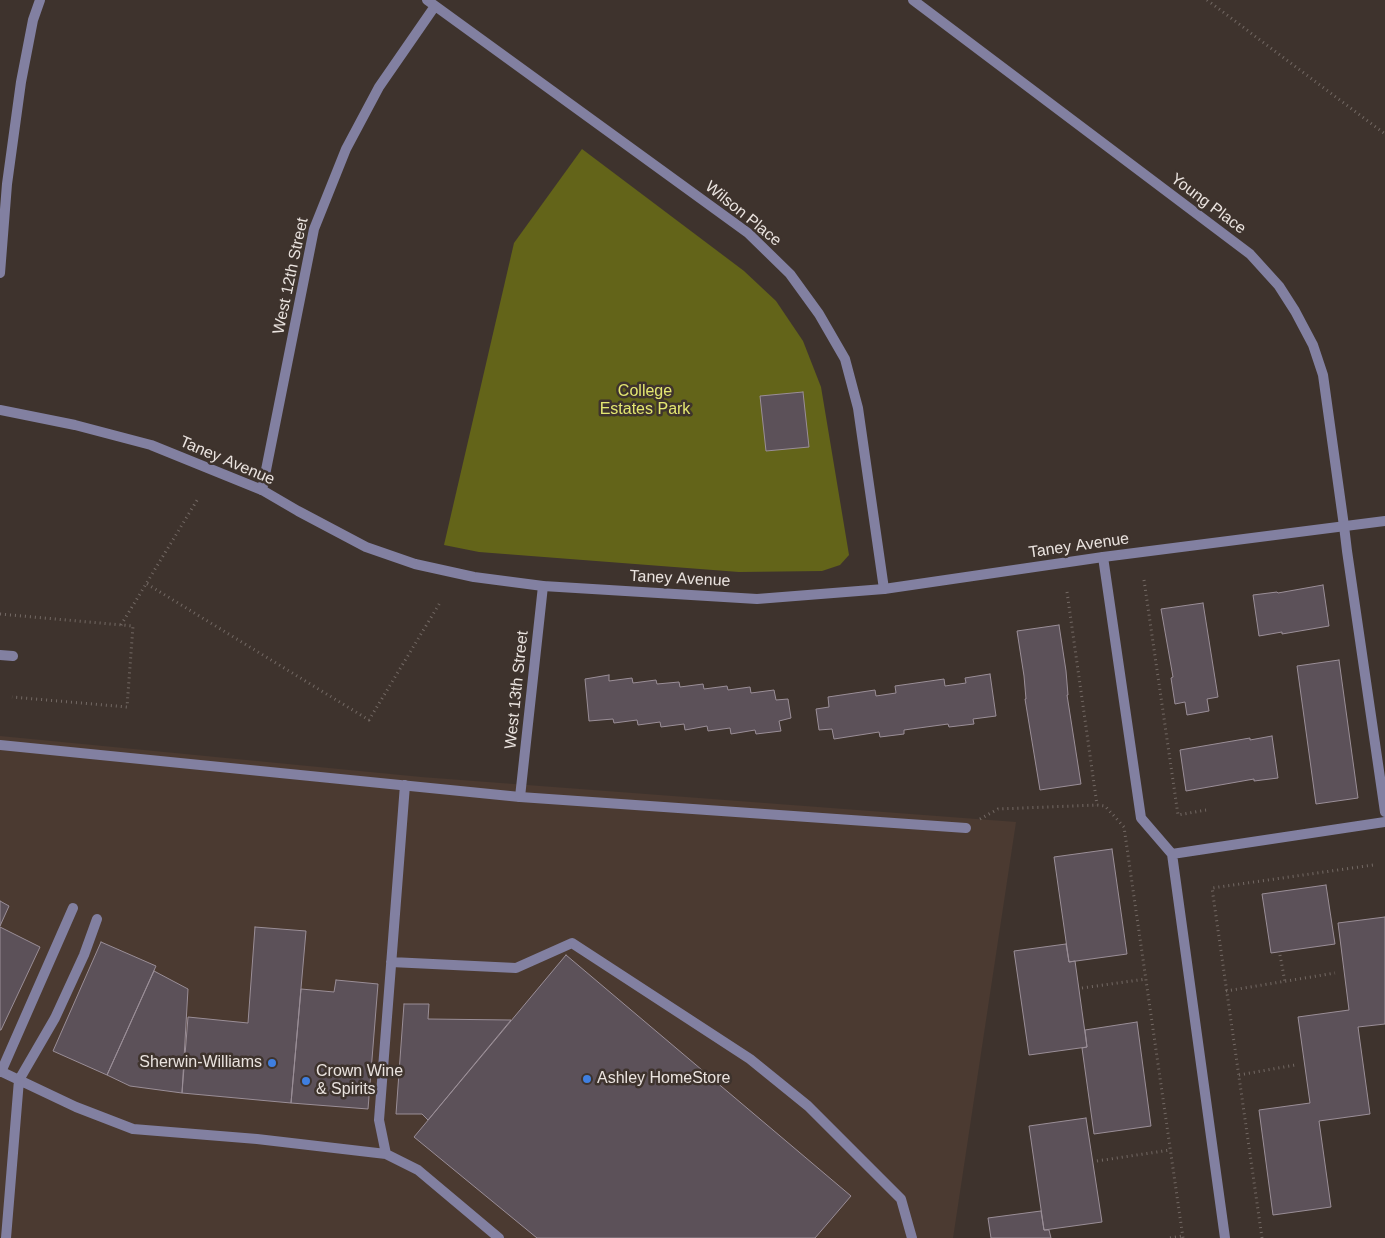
<!DOCTYPE html>
<style>
body{margin:0}
canvas{display:block;background:#3e332d}
</style>
<canvas width="1385" height="1238"></canvas>
<script>
const ctx = document.querySelector('canvas').getContext('2d');
ctx.lineJoin = 'round';
function fillPath(path, color) { ctx.fillStyle = color; ctx.fill(path, 'evenodd'); }
const poly = rows => new Path2D(rows.map(r => 'M' + r).join(''));
function strokePath(path, color, width, dash) { ctx.strokeStyle = color; ctx.lineWidth = width; ctx.lineCap = dash ? 'butt' : 'round'; ctx.setLineDash(dash || []); ctx.stroke(path); }
function write(font, color, halo, rows, align = 'center') {
  ctx.font = font + ' Arial,sans-serif'; ctx.lineWidth = 5; ctx.setLineDash([]); ctx.textBaseline = 'middle'; ctx.strokeStyle = halo; ctx.fillStyle = color; for (const [text, x, y, turn = 0] of rows) {
    ctx.save(); ctx.translate(x, y); ctx.rotate((+turn || 0) * Math.PI / 180); ctx.textAlign = isNaN(turn) ? turn : align; if (halo) ctx.strokeText(text, 0, 0); ctx.fillText(text, 0, 0); ctx.restore();
  }
}
fillPath(poly([
 [0,736,421,777,1016,822,953,1238,0,1238]
]), '#4b3a31');
fillPath(poly([
 [582,149,744,271,776,301,803,341,821,387,849,555,840,565,822,571,739,572,479,552,444,545,514,243]
]), '#636419');
const building = poly([
 [803,392,809,447,766,451,760,396,803,392],
 [1323,585,1329,626,1282,634,1282,632,1259,636,1253,595,1277,592,1278,593,1323,585],
 [1203,603,1218,697,1207,699,1209,711,1187,715,1185,702,1175,704,1171,678,1173,677,1161,609,1203,603],
 [1059,625,1066,671,1068,695,1067,695,1081,784,1040,790,1025,699,1026,699,1024,676,1017,631,1059,625],
 [1339,660,1358,798,1316,804,1297,666,1339,660],
 [990,674,996,716,973,719,974,724,949,727,948,724,904,730,904,734,880,737,879,732,834,739,832,729,819,730,816,709,829,707,828,697,875,690,876,696,896,693,895,686,944,679,945,686,966,683,965,678,990,674],
 [609,675,609,681,632,678,633,683,656,680,657,684,679,682,680,687,703,684,704,689,727,686,728,690,750,687,751,693,774,690,776,700,788,699,791,718,779,721,781,731,756,734,755,730,731,734,730,728,708,731,707,726,685,730,684,724,661,727,660,722,638,725,637,720,614,723,613,719,589,721,585,679,609,675],
 [1272,736,1278,778,1254,781,1254,779,1186,791,1180,750,1250,738,1250,740,1272,736],
 [1112,849,1127,954,1069,962,1054,857,1112,849],
 [1326,885,1335,944,1271,953,1262,894,1326,885],
 [0,901,9,906,0,926,0,901],
 [1385,917,1385,1024,1358,1027,1370,1114,1319,1121,1331,1207,1273,1215,1259,1110,1310,1103,1298,1017,1349,1010,1338,923,1385,917],
 [0,927,40,947,1,1030,0,1030,0,927],
 [255,927,306,931,291,1103,182,1093,188,1017,248,1023,255,927],
 [101,942,156,966,107,1075,53,1051,101,942],
 [1066,944,1069,962,1075,961,1087,1047,1029,1055,1014,951,1066,944],
 [566,955,851,1196,815,1238,537,1238,414,1137,566,955],
 [154,971,188,989,182,1093,130,1086,107,1075,154,971],
 [336,980,378,984,368,1109,291,1103,301,989,334,992,336,980],
 [404,1004,429,1004,428,1019,511,1020,428,1120,422,1114,396,1114,404,1004],
 [1137,1022,1151,1126,1094,1134,1082,1048,1087,1047,1085,1030,1137,1022],
 [1086,1118,1102,1222,1044,1230,1029,1126,1086,1118],
 [1041,1211,1044,1230,1049,1230,1051,1238,991,1238,988,1218,1041,1211]
]);
fillPath(building, '#5c5159');
strokePath(building, '#9a8e97', 1);
strokePath(poly([
 [1207,0,1385,134],
 [1144,580,1178,815,1206,810],
 [147,584,369,720,441,601],
 [1067,592,1097,805],
 [0,614,133,626,127,707,12,697],
 [121,625,199,497],
 [980,819,998,809,1097,805,1105,806,1124,827,1183,1238],
 [1280,955,1285,982],
 [1082,988,1146,979],
 [1226,991,1335,973],
 [1239,1075,1295,1065],
 [1097,1161,1170,1150],
 [1170,1238,1182,1236],
 [1262,1238,1212,888,1373,865]
]), '#736964', 3, [1, 4]);
strokePath(poly([
 [1344,526,1347,551,1385,812],
 [1103,557,1141,818,1172,854,1225,1238],
 [0,655,13,656],
 [0,745,520,797,966,828],
 [1172,854,1385,822],
 [391,962,516,968,572,943,750,1059,808,1106,901,1199,912,1238],
 [0,1071,76,1107,133,1129,257,1139,386,1154,418,1170,499,1238],
 [1,1072,73,908],
 [386,1154,379,1120,405,785],
 [6,1238,19,1080,55,1018,84,955,97,919]
]), '#8280a1', 10);
strokePath(poly([
 [427,0,748,233,790,274,819,314,845,359,858,408,884,589],
 [913,0,1250,254,1279,286,1295,311,1313,345,1323,375,1344,526],
 [0,273,7,184,21,82,33,20,40,0],
 [262,490,314,229,346,149,379,87,435,6],
 [520,797,543,586]
]), '#8280a1', 10);
strokePath(poly([
 [0,410,75,425,151,445,262,490,298,511,366,547,415,564,474,577,543,586,757,599,884,589,1103,557,1385,521]
]), '#8280a1', 10);
for (const [x, y, r, color] of [
 [272,1063,5,"#3f7fe0"],
 [587,1079,5,"#3f7fe0"],
 [306,1081,5,"#3f7fe0"]
]) { const dot = new Path2D(); dot.arc(x, y, r, 0, 2 * Math.PI); ctx.fillStyle = color; ctx.fill(dot); strokePath(dot, '#3e332d', 2); }
write('16px', '#eae3df', '#3e332d', [
 ["Young Place",1208,204,37],
 ["Wilson Place",743,214,39],
 ["West 12th Street",291,276,-78],
 ["Taney Avenue",227,461,23],
 ["Taney Avenue",1079,546,-8],
 ["Taney Avenue",680,579,3],
 ["West 13th Street",517,690,-84]
]);
write('16px', '#e4e771', '#3e332d', [
 ["College",645,392],
 ["Estates Park",645,410]
]);
write('16px', '#eae3df', '#3e332d', [
 ["Sherwin-Williams",262,1063,"right"],
 ["Crown Wine",316,1072],
 ["& Spirits",316,1090],
 ["Ashley HomeStore",597,1079]
], 'left');
</script>
